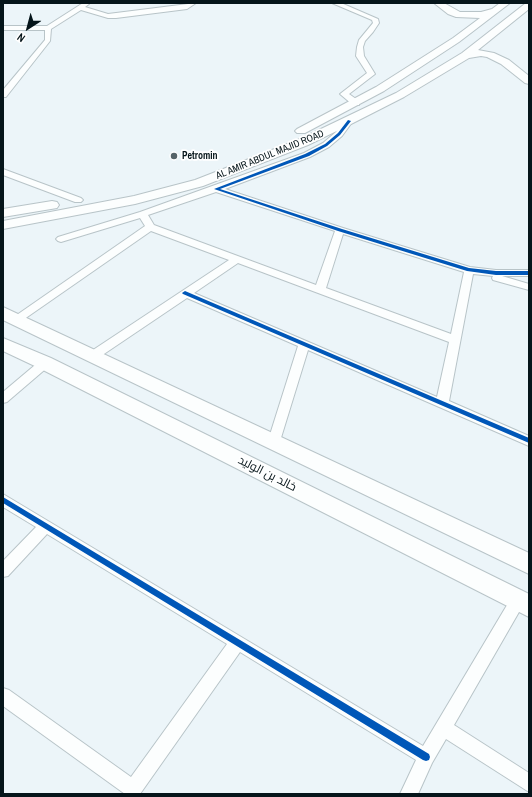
<!DOCTYPE html>
<meta charset="utf-8">
<style>
body{margin:0}
#map{position:relative;width:532px;height:797px;overflow:hidden;background:#ecf5f9;font-family:"Archivo Narrow",sans-serif}
canvas{display:block}
.frame{position:absolute;inset:0;border:4px solid #05151a;pointer-events:none}
.north{position:absolute;left:8px;top:8px;width:40px;height:40px;-webkit-text-stroke:3px #fff;paint-order:stroke;rotate:216deg;font-size:11px;font-weight:700;line-height:16px;text-align:center;color:#05151a}
.north::after{content:'';display:block;margin:auto;width:14px;height:18px;background:#05151a;clip-path:polygon(50% 0,100% 100%,50% 72%,0 100%)}
</style>
<div id="map">
<canvas width="532" height="797"></canvas>
<div class="frame"></div>
<div class="north">N</div>
</div>
<script>
const ctx = document.querySelector('canvas').getContext('2d');
ctx.lineJoin = 'round';
const poly = rows => new Path2D(rows.map(r => 'M' + r).join(''));
function strokePath(path, color, width, dash) { ctx.strokeStyle = color; ctx.lineWidth = width; ctx.lineCap = dash ? 'butt' : 'round'; ctx.setLineDash(dash || []); ctx.stroke(path); }
function fillPath(path, color) { ctx.fillStyle = color; ctx.fill(path, 'evenodd'); }
function write(font, color, halo, rows, align = 'center') {
  ctx.font = font + ' "Archivo Narrow",Cairo,sans-serif'; ctx.lineWidth = 3.5; ctx.setLineDash([]); ctx.textBaseline = 'middle'; ctx.strokeStyle = halo; ctx.fillStyle = color; for (const [text, x, y, turn = 0] of rows) {
    ctx.save(); ctx.translate(x, y); ctx.rotate((+turn || 0) * Math.PI / 180); ctx.textAlign = isNaN(turn) ? turn : align; if (halo) ctx.strokeText(text, 0, 0); ctx.fillText(text, 0, 0); ctx.restore();
  }
}
const minor = poly([
 [83,3,89,4,85,7,108,14,196,3,187,9,116,18,108,18,81,10,51,29,50,41,6,97,3,97,3,90,45,40,45,30,3,30,3,26,47,26,83,3],
 [332,3,341,3,378,19,379,23,373,32,365,41,363,47,364,56,375,74,349,94,359,101,359,105,353,105,340,94,367,73,356,56,357,47,359,40,373,23,372,20,332,3],
 [346,119,349,119,353,121,342,136,329,147,310,157,225,189,343,228,470,267,496,270,529,270,529,276,502,276,529,284,529,290,493,280,492,278,493,276,473,274,449,401,529,436,529,446,308,350,280,441,278,444,274,446,270,444,268,441,298,346,187,298,98,358,90,358,88,355,90,352,229,260,151,231,20,322,16,323,12,322,11,319,145,226,140,218,61,242,58,241,56,239,58,237,140,212,304,153,323,143,336,132,346,119],
 [216,192,335,231,316,285,154,225,148,215,216,192],
 [343,234,464,272,451,334,326,288,343,234],
 [238,263,449,342,437,397,194,293,238,263],
 [3,169,81,198,83,200,81,202,75,202,3,175,3,169],
 [45,359,49,360,51,363,49,366,7,402,3,403,3,392,41,360,45,359],
 [3,494,423,746,513,595,518,593,523,595,525,600,523,605,454,725,529,773,529,792,446,739,432,763,418,794,400,794,416,760,240,652,140,794,125,794,3,706,3,688,9,690,131,777,227,644,47,534,8,576,3,577,3,561,36,527,3,507,3,494]
]);
const secondary = poly([
 [434,3,444,3,460,12,481,12,492,9,500,3,510,3,459,42,384,91,305,133,297,133,295,131,297,129,376,87,453,38,480,18,456,17,448,14,434,3],
 [526,3,529,3,529,9,478,50,494,53,509,60,529,76,529,84,525,83,501,64,487,57,481,56,469,58,404,97,353,123,308,145,203,186,135,204,3,229,3,221,134,196,195,180,300,139,396,93,462,53,526,3],
 [52,201,57,202,59,205,57,208,3,217,3,209,52,201]
]);
const primary = poly([
 [3,307,529,553,529,574,3,320,3,307],
 [3,338,51,358,529,594,529,617,39,368,3,351,3,338]
]);
strokePath(minor, '#b8c4c8', 2);
strokePath(secondary, '#b8c4c8', 2);
strokePath(primary, '#b8c4c8', 2);
fillPath(minor, '#fcfefe');
fillPath(secondary, '#fcfefe');
fillPath(primary, '#fcfefe');
fillPath(poly([
 [348,120,351,121,340,135,327,146,309,156,220,189,342,229,469,268,496,271,529,271,529,275,496,275,467,271,338,231,214,189,305,154,325,144,338,133,348,120],
 [185,291,529,438,529,443,183,294,182,293,185,291],
 [3,497,429,754,430,757,429,760,426,761,423,760,3,503,3,497]
]), '#0057b8');
for (const [x, y, r, color] of [
 [174,156,4,"#566368"]
]) { const dot = new Path2D(); dot.arc(x, y, r, 0, 2 * Math.PI); ctx.fillStyle = color; ctx.fill(dot); strokePath(dot, '#fff', 1.5); }
write('10px', '#05151a', '#fff', [
 ["AL AMIR ABDUL MAJID ROAD",270,155,-22]
]);
write('bold 10px', '#05151a', '#fff', [
 ["Petromin",182,156]
], 'left');
write('12px', '#05151a', '#fff', [
 ["خالد بن الوليد",267,474,27]
]);
</script>
